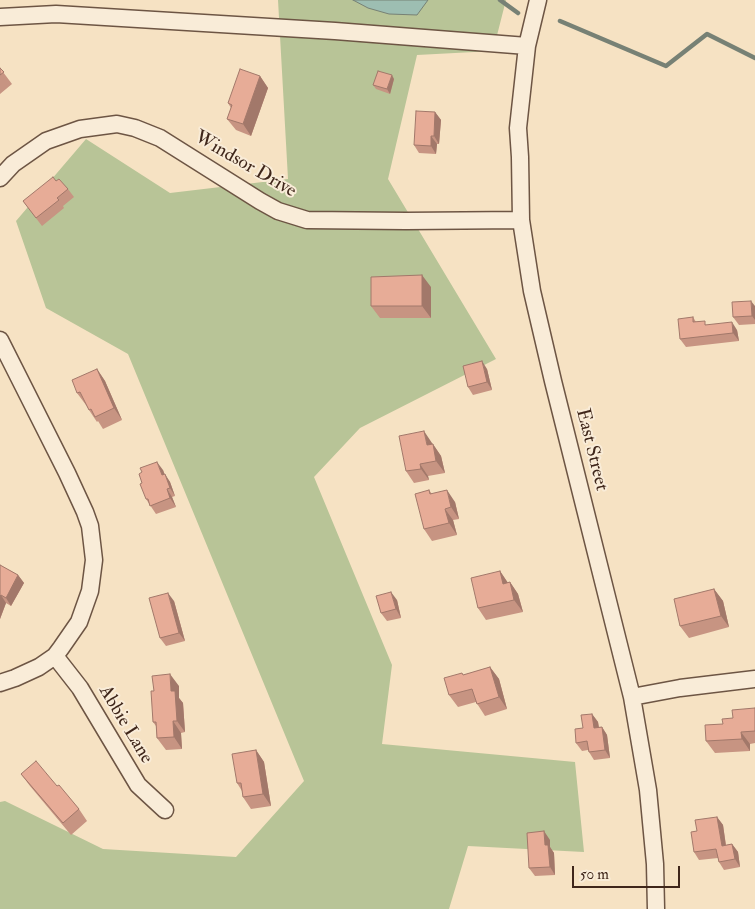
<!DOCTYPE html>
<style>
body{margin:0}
#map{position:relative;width:755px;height:909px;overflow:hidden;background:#f6e2c3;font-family:"IM FELL Double Pica",serif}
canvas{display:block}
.scale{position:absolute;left:572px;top:866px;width:108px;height:22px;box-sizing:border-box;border:2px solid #3f261a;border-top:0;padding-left:6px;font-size:15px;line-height:18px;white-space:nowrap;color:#3f261a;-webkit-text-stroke:4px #f9ecd8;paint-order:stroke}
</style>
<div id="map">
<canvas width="755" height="909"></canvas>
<div class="scale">50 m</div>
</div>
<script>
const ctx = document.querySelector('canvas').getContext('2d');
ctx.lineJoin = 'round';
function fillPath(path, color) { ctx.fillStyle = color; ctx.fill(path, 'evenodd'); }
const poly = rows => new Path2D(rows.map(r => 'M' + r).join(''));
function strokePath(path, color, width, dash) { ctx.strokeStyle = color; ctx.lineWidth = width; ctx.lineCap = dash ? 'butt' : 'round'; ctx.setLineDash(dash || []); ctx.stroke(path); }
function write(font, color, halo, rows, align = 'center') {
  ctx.font = font + ' "IM FELL Double Pica",serif'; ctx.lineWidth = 4; ctx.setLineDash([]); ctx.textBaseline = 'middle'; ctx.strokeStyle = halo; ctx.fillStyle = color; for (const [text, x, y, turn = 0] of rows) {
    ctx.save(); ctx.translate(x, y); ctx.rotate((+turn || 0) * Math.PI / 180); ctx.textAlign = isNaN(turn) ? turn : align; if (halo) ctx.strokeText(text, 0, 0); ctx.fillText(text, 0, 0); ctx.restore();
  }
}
fillPath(poly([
 [278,0,506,0,493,51,417,55,388,179,496,359,360,428,314,477,392,665,382,744,575,762,584,852,468,846,449,909,0,909,0,802,5,801,103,849,236,857,304,781,128,354,46,308,16,221,86,139,170,193,288,179]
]), '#b8c497');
const water = poly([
 [353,0,428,0,417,15,389,14,368,8,353,0]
]);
fillPath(water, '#9dbeb2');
strokePath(water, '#778175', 1);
strokePath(poly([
 [500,0,518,13],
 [560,21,666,66,707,34,755,58]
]), '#778175', 4.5);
const minor = poly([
 [538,0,527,46,518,128,520,157,521,220,532,291,553,381,632,697,648,790,655,864,656,909],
 [0,17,56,14,335,31,527,46],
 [0,178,13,164,46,141,80,129,117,124,135,128,160,138,260,201,278,211,307,220,406,221,521,220],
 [0,340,67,473,85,512,90,526,94,560,90,591,79,622,61,648,55,656,39,667,15,678,0,683],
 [55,656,80,688,138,785,165,810],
 [632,697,680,688,755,679]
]);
strokePath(minor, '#6d5544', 19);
strokePath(minor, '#f9ecd8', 16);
fillPath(poly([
 [0,68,12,84,0,94],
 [260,76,268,88,251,136,236,130,227,119,231,108,228,103],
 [394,79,390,94,376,89,373,85],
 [435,112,441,120,439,144,437,144,436,154,419,153,414,145],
 [56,181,68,189,74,197,63,206,64,208,42,226,23,201],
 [431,287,431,318,380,318,371,306],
 [755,306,755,324,739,325,733,317],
 [693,317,696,322,707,325,737,330,739,341,686,347,680,339],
 [97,369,105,381,122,420,103,429,98,421,97,422,89,410,86,405,77,393],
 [487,369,492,390,473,395,468,387],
 [432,443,441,456,445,473,428,476,429,480,414,483,406,471],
 [163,470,164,474,170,482,175,496,172,497,176,507,156,514,146,499],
 [429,490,432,494,455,502,459,519,453,520,457,535,432,541,424,529],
 [0,565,18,575,24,583,11,606,6,603,0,619],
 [500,571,508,583,510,582,518,594,523,612,486,620,478,608],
 [714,589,723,601,729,627,689,638,680,626],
 [397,600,401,618,387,621,381,613],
 [174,601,185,641,166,646,160,638],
 [490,667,499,679,507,709,485,716,476,702,458,707,449,695,464,675],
 [179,686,179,698,183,703,185,732,181,733,182,749,166,750,157,738,156,726,153,722],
 [755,708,755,743,750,744,750,751,715,753,706,741,723,724,733,718],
 [592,714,598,722,599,727,602,727,607,735,610,758,594,760,589,752,588,750,582,751,576,743,583,728],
 [256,750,264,762,271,806,251,809,243,797,242,791,237,783],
 [21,774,57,786,79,809,87,821,71,835,30,786],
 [717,817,723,825,726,845,732,844,738,852,740,867,724,870,719,862,718,858,699,860,694,852,697,831],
 [550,840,550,847,554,853,555,875,535,876,529,868]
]), '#c79482');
fillPath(poly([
 [392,75,394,79,390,94,387,89],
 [260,76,268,88,251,136,243,124],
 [435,112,441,120,439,144,434,136],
 [431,136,437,144,436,154,431,146],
 [422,275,431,287,431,318,422,306],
 [751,301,755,306,755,320,752,316],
 [732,322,737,330,739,341,733,333],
 [482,361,487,369,492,390,487,382],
 [97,369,105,381,122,420,114,408],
 [424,431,432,443,435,457,427,445],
 [433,444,441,456,445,473,436,461],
 [157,462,163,470,168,483,162,475],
 [420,464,428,476,429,480,421,469],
 [165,474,170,482,175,496,170,488],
 [167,489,172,497,176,507,170,498],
 [447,490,455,502,459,519,451,507],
 [445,509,453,520,457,535,449,523],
 [500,571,508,583,503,584],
 [18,575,24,583,11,606,6,598],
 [510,582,518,594,523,612,514,600],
 [714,589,723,601,729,627,721,616],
 [391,592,397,600,401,618,396,609],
 [168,593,174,601,185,641,179,633],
 [1,595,6,603,0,619,0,596],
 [490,667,499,679,507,709,499,697],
 [170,674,179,686,179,698,183,703,185,732,177,721,171,691],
 [592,714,598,722,600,736,594,728],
 [173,721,181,733,182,749,174,737],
 [602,727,607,735,610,758,605,750],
 [741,732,750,744,750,751,742,739],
 [256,750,264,762,271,806,263,794],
 [717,817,723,825,727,854,722,846],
 [544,831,550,840,550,847,554,853,555,875,550,867,545,845],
 [732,844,738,852,740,867,735,859]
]), '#a2786a');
const building = poly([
 [0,68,4,72,0,75,0,68],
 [240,69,260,76,243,124,227,119,232,105,228,103,240,69],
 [378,71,392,75,387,89,373,85,378,71],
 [416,111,435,112,434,136,431,136,431,146,414,145,416,111],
 [53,177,56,181,59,179,68,189,57,198,59,200,36,218,23,201,53,177],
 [422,275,422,306,371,306,371,277,422,275],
 [751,301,752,316,733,317,732,302,751,301],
 [693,317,693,322,705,321,705,325,732,322,733,333,680,339,678,319,693,317],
 [482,361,487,382,468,387,463,366,482,361],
 [97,369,114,408,95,417,91,409,89,410,80,392,77,393,72,380,97,369],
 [424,431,427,445,433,444,436,461,420,464,421,469,406,471,399,436,424,431],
 [157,462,162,475,165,474,170,488,167,489,170,498,150,506,148,499,146,499,140,484,142,483,139,474,142,472,140,468,157,462],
 [429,490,430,494,447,490,451,507,445,509,449,523,424,529,415,494,429,490],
 [0,565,18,575,6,598,1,595,0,596,0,565],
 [500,571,503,584,510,582,514,600,478,608,471,578,500,571],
 [714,589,721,616,680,626,674,599,714,589],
 [391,592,396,609,381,613,376,596,391,592],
 [168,593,179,633,160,638,149,598,168,593],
 [490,667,499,697,477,704,472,689,449,695,444,678,462,673,463,675,490,667],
 [170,674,171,691,175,691,177,721,173,721,174,737,157,738,156,722,153,722,151,691,154,691,152,676,170,674],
 [755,708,755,731,741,732,742,739,706,741,705,725,723,724,722,719,733,718,732,710,755,708],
 [592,714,594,728,602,727,605,750,589,752,587,741,576,743,575,729,583,728,581,715,592,714],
 [256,750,263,794,243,797,241,783,237,783,232,754,256,750],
 [36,761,57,786,59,785,79,809,63,823,21,774,36,761],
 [717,817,722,846,732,844,735,859,719,862,716,849,694,852,691,832,697,831,695,820,717,817],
 [544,831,545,845,548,845,550,867,529,868,527,833,544,831]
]);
fillPath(building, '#e7ac97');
strokePath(building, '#a2786a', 1);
write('19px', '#3f261a', '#f9ecd8', [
 ["Windsor Drive",245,165,30],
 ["East Street",591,450,76],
 ["Abbie Lane",125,725,59]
]);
</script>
